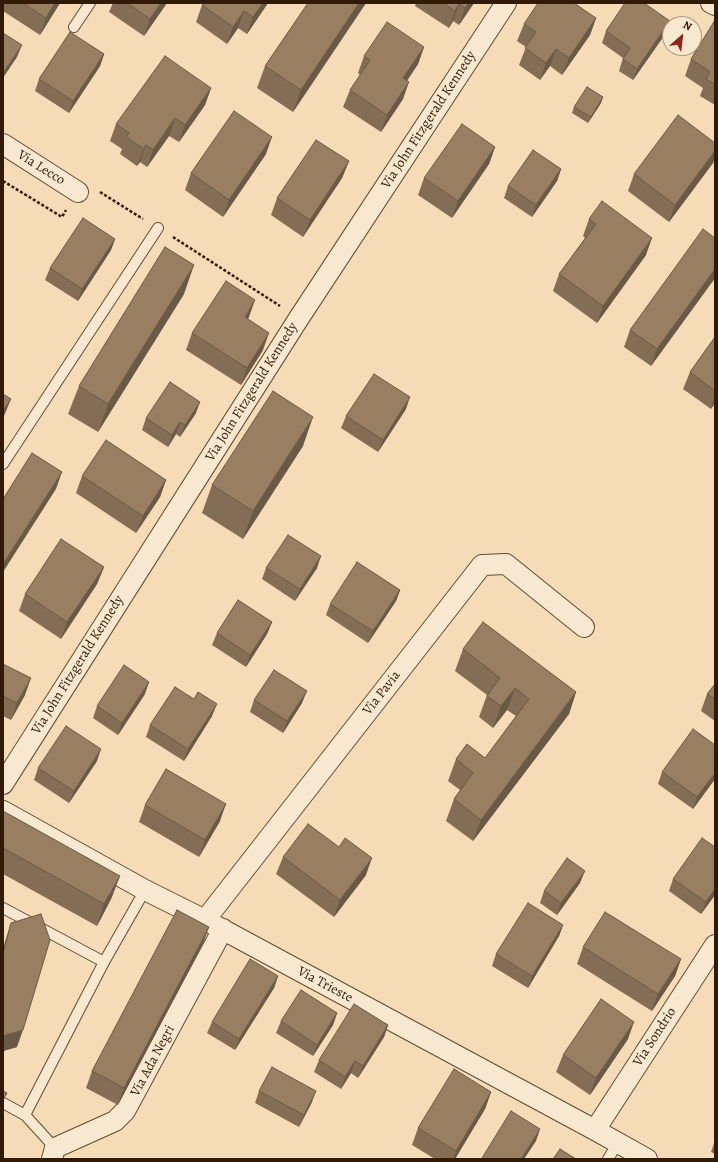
<!DOCTYPE html>
<style>
body{margin:0}
#map{position:relative;width:718px;height:1162px;overflow:hidden;background:#f6dcb6;font-family:Alegreya,serif}
canvas{display:block}
.frame{position:absolute;inset:0;border:4px solid #321b06;pointer-events:none}
.north{position:absolute;left:662px;top:16px;width:40px;height:40px;box-sizing:border-box;background:#f9e8d0;border:1px solid #a9967f;border-radius:50%;rotate:28deg;font-size:11px;font-weight:700;line-height:16px;text-align:center;color:#321b06}
.north::after{content:'';display:block;margin:auto;width:14px;height:18px;background:#8f2418;clip-path:polygon(50% 0,100% 100%,50% 72%,0 100%)}
</style>
<div id="map">
<canvas width="718" height="1162"></canvas>
<div class="frame"></div>
<div class="north">N</div>
</div>
<script>
const ctx = document.querySelector('canvas').getContext('2d');
ctx.lineJoin = 'round';
const poly = rows => new Path2D(rows.map(r => 'M' + r).join(''));
function strokePath(path, color, width, dash) { ctx.strokeStyle = color; ctx.lineWidth = width; ctx.lineCap = dash ? 'butt' : 'round'; ctx.setLineDash(dash || []); ctx.stroke(path); }
function fillPath(path, color) { ctx.fillStyle = color; ctx.fill(path, 'evenodd'); }
function write(font, color, halo, rows, align = 'center') {
  ctx.font = font + ' Alegreya,serif'; ctx.lineWidth = 3; ctx.setLineDash([]); ctx.textBaseline = 'middle'; ctx.strokeStyle = halo; ctx.fillStyle = color; for (const [text, x, y, turn = 0] of rows) {
    ctx.save(); ctx.translate(x, y); ctx.rotate((+turn || 0) * Math.PI / 180); ctx.textAlign = isNaN(turn) ? turn : align; if (halo) ctx.strokeText(text, 0, 0); ctx.fillText(text, 0, 0); ctx.restore();
  }
}
const service = poly([
 [74,27,90,3],
 [3,464,158,228],
 [3,908,104,962],
 [3,1103,25,1115,55,1148],
 [25,1115,104,962,145,890],
 [608,1159,618,1143]
]);
const minor = poly([
 [711,3,715,5],
 [3,144,78,192],
 [3,784,299,318,506,3],
 [3,811,145,890,205,920,595,1130,647,1159],
 [205,920,482,565,506,564,584,627],
 [595,1130,715,945],
 [52,1159,55,1148,115,1121,125,1111,223,929]
]);
strokePath(service, '#634b32', 12);
strokePath(minor, '#634b32', 22);
strokePath(poly([
 [3,181,62,217,66,210],
 [100,192,143,219],
 [173,237,280,306]
]), '#321b06', 2.5, [3, 2]);
strokePath(service, '#f9e8d0', 10);
strokePath(minor, '#f9e8d0', 20);
fillPath(poly([
 [3,3,60,3,40,35,3,11],
 [113,3,167,3,144,36,109,12],
 [204,3,268,3,247,34,238,28,227,44,196,22,202,5],
 [308,3,366,3,293,112,257,88,265,66],
 [416,3,474,3,459,25,453,21,449,28,415,6],
 [596,18,590,35,562,75,550,66,540,80,519,65,526,47,517,41,524,24],
 [715,20,715,105,700,96,703,88,685,76,691,59],
 [606,31,666,33,633,80,619,71,623,58,602,43],
 [424,47,418,64,407,81,403,99,381,132,343,107,350,90,360,75,358,73,364,56],
 [104,54,100,66,69,113,35,91,39,79],
 [211,88,205,105,179,142,169,136,147,167,140,162,137,166,120,154,122,149,110,141,116,124],
 [601,103,588,123,572,113,574,107],
 [715,143,715,156,713,163,669,222,628,191,634,174],
 [495,147,489,164,452,218,418,195,424,178],
 [266,154,223,217,185,190,191,173],
 [349,161,342,178,303,237,271,215,277,198],
 [561,169,557,181,532,217,504,198,508,186],
 [589,219,646,255,597,323,553,291,559,274,585,238,583,236],
 [715,238,715,278,651,366,624,347,630,330],
 [115,239,111,250,78,301,45,280,50,268],
 [184,294,98,432,68,414,79,386],
 [249,317,248,319,263,350,241,385,186,350,192,333],
 [715,337,715,403,711,409,683,389,690,372],
 [406,409,378,452,341,428,346,416],
 [196,413,180,437,176,434,168,447,142,430,146,418],
 [303,446,243,539,202,513,212,485],
 [82,476,166,480,160,497,136,533,76,493],
 [104,567,97,584,61,639,19,611,25,594],
 [266,568,317,568,295,601,262,579],
 [400,590,396,601,368,643,326,615,330,604],
 [272,622,267,634,246,667,212,645,217,633],
 [463,649,576,692,569,714,473,841,446,821,454,799,460,790,448,781,456,759,485,758,516,716,507,710,493,728,479,717,487,695,455,671],
 [3,664,25,695,11,720,3,716],
 [715,684,715,721,701,711,707,694],
 [145,694,118,735,93,718,97,706],
 [254,700,302,703,283,733,250,712],
 [212,716,184,761,146,737,150,725],
 [97,761,69,803,34,780,38,768],
 [662,772,715,779,693,809,658,784],
 [145,805,220,821,199,857,139,822],
 [3,811,112,897,97,926,3,874],
 [715,847,715,895,701,914,669,891,673,879],
 [283,857,366,875,334,917,276,874],
 [580,883,557,915,540,903,544,891],
 [11,923,17,1047,3,1051,3,948],
 [563,925,559,936,528,988,492,966,496,954],
 [203,944,118,1105,86,1088,92,1071],
 [583,947,681,959,675,976,652,1011,577,964],
 [278,976,274,988,235,1050,207,1033,212,1022],
 [337,1013,333,1025,313,1056,276,1033,281,1021],
 [388,1025,384,1037,358,1078,351,1073,341,1089,314,1072,319,1060],
 [628,1039,590,1095,556,1072,563,1055],
 [259,1091,312,1102,299,1127,255,1103],
 [491,1092,485,1109,455,1159,435,1159,412,1145,418,1128],
 [715,1140,715,1154,711,1152]
]), '#836d54');
fillPath(poly([
 [55,3,60,3,40,35,46,18],
 [161,3,167,3,144,36,150,19],
 [263,3,268,3,247,34,253,17],
 [359,3,366,3,293,112,301,90],
 [469,3,474,3,459,25,465,8],
 [459,4,453,21,449,28,455,11],
 [244,11,238,28,227,44,233,27],
 [596,18,590,35,562,75,569,58],
 [670,21,666,33,633,80,637,69],
 [22,45,17,57,3,78,3,73],
 [424,47,418,64,397,95,403,78],
 [556,49,550,66,540,80,546,63],
 [104,54,100,66,69,113,73,101],
 [409,82,403,99,381,132,387,115],
 [211,88,205,105,179,142,185,125],
 [603,97,601,103,588,123,591,117],
 [175,118,169,136,147,167,153,150],
 [272,137,266,154,223,217,229,200],
 [146,145,140,162,137,166,144,149],
 [495,147,489,164,452,218,458,201],
 [715,151,715,156,713,163,669,222,675,205],
 [349,161,342,178,303,237,310,220],
 [561,169,557,181,532,217,536,205],
 [652,238,646,255,597,323,603,306],
 [115,239,111,250,78,301,82,289],
 [194,265,184,294,98,432,108,404],
 [715,269,715,278,651,366,657,349],
 [255,300,249,317,238,334,245,317],
 [269,333,263,350,241,385,247,368],
 [715,396,715,403,711,409],
 [410,397,406,409,378,452,383,440],
 [11,399,4,416,3,418,3,411],
 [200,402,196,413,180,437,185,425],
 [313,417,303,446,243,539,253,511],
 [180,422,176,434,168,447,172,435],
 [62,472,56,489,3,572,3,564],
 [166,480,160,497,136,533,143,516],
 [321,556,317,568,295,601,300,589],
 [104,567,97,584,61,639,67,622],
 [400,590,396,601,368,643,373,631],
 [272,622,267,634,246,667,250,655],
 [31,678,25,695,11,720,17,703],
 [149,682,145,694,118,735,122,723],
 [515,688,507,710,493,728,501,706],
 [307,691,302,703,283,733,287,721],
 [576,692,569,714,473,841,481,820],
 [217,704,212,716,184,761,188,749],
 [101,749,97,761,69,803,74,791],
 [715,773,715,779,693,809,697,797],
 [226,804,220,821,199,857,205,840],
 [372,858,366,875,334,917,340,900],
 [585,871,580,883,557,915,561,903],
 [120,876,112,897,97,926,104,904],
 [715,889,715,895,701,914,706,902],
 [563,925,559,936,528,988,532,976],
 [209,927,203,944,118,1105,124,1088],
 [681,959,675,976,652,1011,658,994],
 [278,976,274,988,235,1050,239,1039],
 [337,1013,333,1025,313,1056,317,1045],
 [634,1022,628,1039,590,1095,596,1078],
 [388,1025,384,1037,358,1078,363,1066],
 [23,1030,17,1047,3,1051,3,1036],
 [355,1061,351,1073,341,1089,345,1077],
 [316,1091,312,1102,299,1127,304,1115],
 [491,1092,485,1109,455,1159,453,1159,456,1151],
 [540,1129,536,1141,524,1159,521,1159]
]), '#6a5945');
const building = poly([
 [23,3,55,3,46,18,23,3],
 [127,3,161,3,150,19,127,3],
 [204,3,263,3,253,17,244,11,233,27,202,5,204,3],
 [308,3,359,3,301,90,265,66,308,3],
 [443,3,469,3,465,8,459,4,455,11,443,3],
 [538,3,565,3,566,4,567,3,574,3,596,18,569,58,556,49,546,63,525,48,536,32,524,24,538,3],
 [625,3,644,3,670,21,637,69,623,59,630,48,606,31,625,3],
 [715,20,715,84,706,79,710,72,691,59,715,20],
 [387,22,424,47,403,78,409,82,387,115,350,90,370,60,364,56,387,22],
 [70,32,104,54,73,101,39,79,70,32],
 [3,33,22,45,3,73,3,33],
 [165,56,211,88,185,125,175,118,153,150,146,145,144,149,126,137,129,133,116,124,165,56],
 [587,87,603,97,591,117,574,107,587,87],
 [234,111,272,137,229,200,191,173,234,111],
 [678,115,715,143,715,151,675,205,634,174,678,115],
 [462,124,495,147,458,201,424,178,462,124],
 [316,140,349,161,310,220,277,198,316,140],
 [533,150,561,169,536,205,508,186,533,150],
 [602,201,652,238,603,306,559,274,596,224,589,219,602,201],
 [83,218,115,239,82,289,50,268,83,218],
 [703,229,715,238,715,269,657,349,630,330,703,229],
 [165,247,194,265,108,404,79,386,165,247],
 [226,281,255,300,245,317,269,333,247,368,192,333,226,281],
 [715,337,715,391,690,372,715,337],
 [374,374,410,397,383,440,346,416,374,374],
 [170,382,200,402,185,425,180,422,172,435,146,418,170,382],
 [273,391,313,417,253,511,212,485,273,391],
 [3,394,11,399,3,411,3,394],
 [106,440,166,480,143,516,82,476,106,440],
 [32,453,62,472,3,564,3,499,32,453],
 [288,535,321,556,300,589,266,568,288,535],
 [61,539,104,567,67,622,25,594,61,539],
 [357,562,400,590,373,631,330,604,357,562],
 [238,600,272,622,250,655,217,633,238,600],
 [483,622,576,692,481,820,454,799,473,773,456,759,467,744,485,758,529,699,515,688,501,706,487,696,500,678,463,649,483,622],
 [3,664,31,678,17,703,3,696,3,664],
 [124,665,149,682,122,723,97,706,124,665],
 [274,670,307,691,287,721,254,700,274,670],
 [715,684,715,699,707,694,715,684],
 [175,687,194,699,198,692,217,704,188,749,150,725,175,687],
 [66,726,101,749,74,791,38,768,66,726],
 [693,729,715,745,715,773,697,797,662,772,693,729],
 [166,769,226,804,205,840,145,805,166,769],
 [3,811,120,876,104,904,3,848,3,811],
 [308,824,339,847,345,838,372,858,340,900,283,857,308,824],
 [702,838,715,847,715,889,706,902,673,879,702,838],
 [567,858,585,871,561,903,544,891,567,858],
 [528,903,563,925,532,976,496,954,528,903],
 [177,910,209,927,124,1088,92,1071,177,910],
 [605,912,681,959,658,994,583,947,605,912],
 [41,914,50,940,23,1030,3,1036,3,953,11,923,41,914],
 [250,959,278,976,239,1039,212,1022,250,959],
 [301,990,337,1013,317,1045,281,1021,301,990],
 [601,999,634,1022,596,1078,563,1055,601,999],
 [354,1004,388,1025,363,1066,355,1061,345,1077,319,1060,354,1004],
 [272,1067,316,1091,304,1115,259,1091,272,1067],
 [454,1069,491,1092,456,1151,418,1128,454,1069],
 [3,1091,7,1093,3,1100,3,1091],
 [511,1111,540,1129,521,1159,484,1159,482,1158,511,1111],
 [560,1149,576,1159,553,1159,560,1149]
]);
fillPath(building, '#987f62');
strokePath(building, '#6a5945', 1);
write('14px', '#321b06', '#f9e8d0', [
 ["Via John Fitzgerald Kennedy",429,120,-57],
 ["Via Lecco",41,168,32],
 ["Via John Fitzgerald Kennedy",252,392,-58],
 ["Via John Fitzgerald Kennedy",78,665,-58],
 ["Via Pavia",382,693,-52],
 ["Via Trieste",325,985,28],
 ["Via Sondrio",655,1037,-57],
 ["Via Ada Negri",153,1061,-62]
]);
</script>
